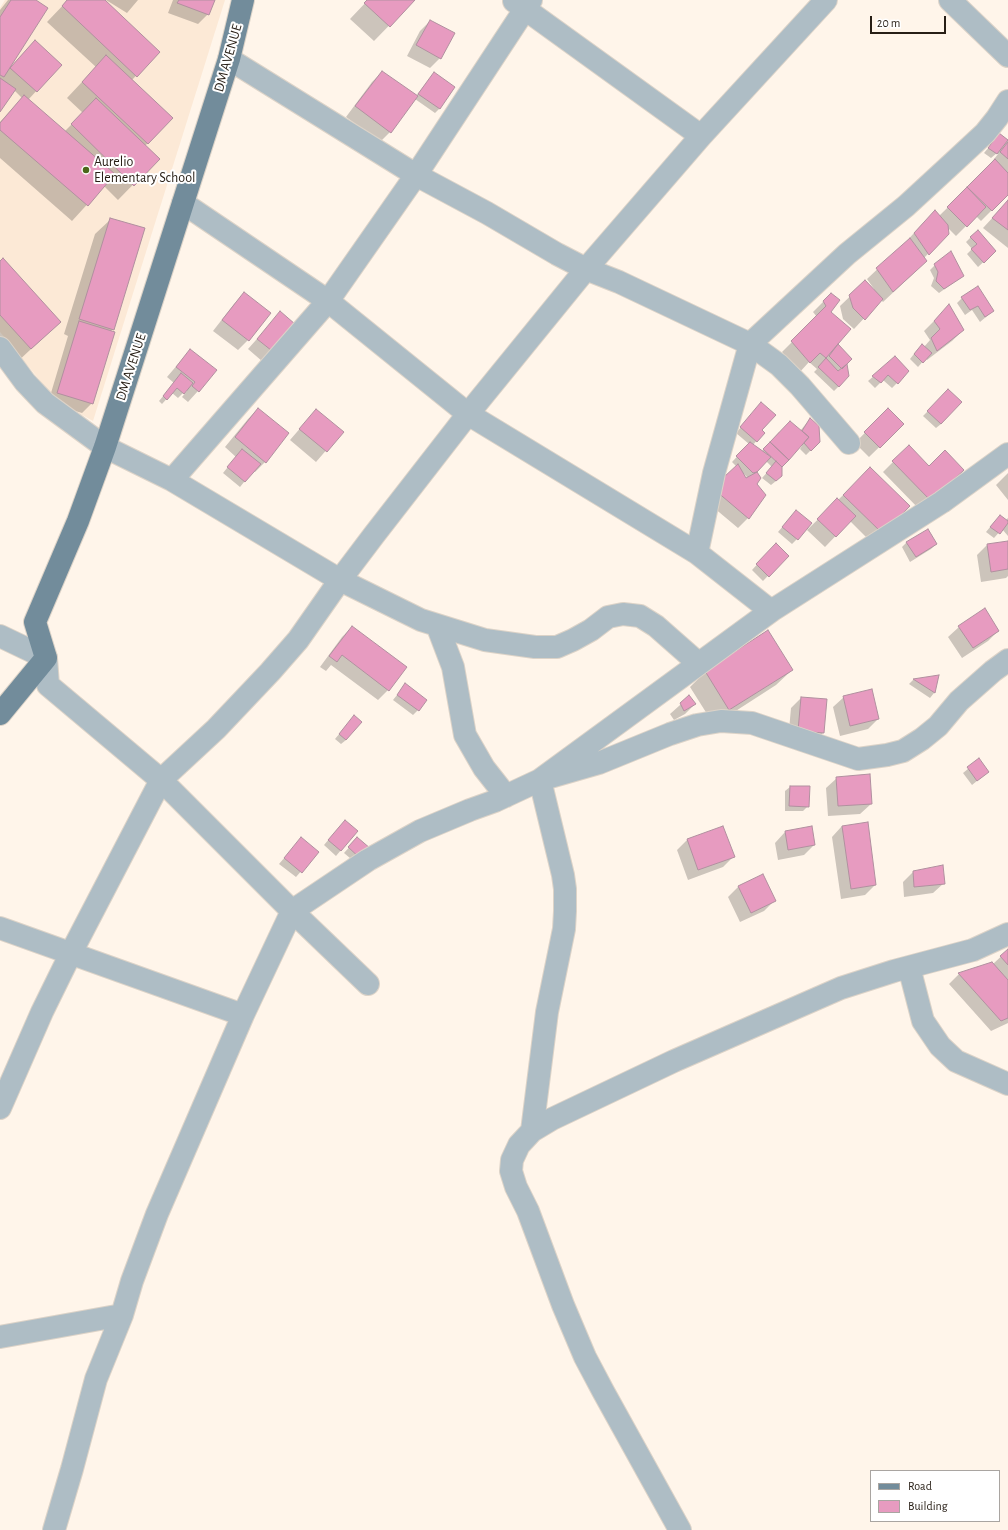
<!DOCTYPE html>
<style>
body{margin:0}
#map{position:relative;width:1008px;height:1530px;overflow:hidden;background:#fff5ea;font-family:"Alegreya Sans",sans-serif}
canvas{display:block}
.legend{position:absolute;left:870px;top:1470px;width:130px;height:52px;box-sizing:border-box;background:#fff;border:1px solid #a9a5a1;margin:0;padding:5px 7px;list-style:none;font-size:12px;color:#271e15}
.legend li{display:flex;align-items:center;gap:8px;height:20px}
.legend b{width:20px;border:1px solid #a9a5a1}
.scale{position:absolute;left:870px;top:16px;width:76px;height:18px;box-sizing:border-box;border:2px solid #271e15;border-top:0;padding-left:5px;font-size:12px;line-height:14px;white-space:nowrap;color:#271e15;-webkit-text-stroke:3px #fff;paint-order:stroke}
</style>
<div id="map">
<canvas width="1008" height="1530"></canvas>
<ul class="legend">
<li><b style="height:5px;background:#728c9b"></b>Road</li>
<li><b style="height:11px;background:#e79bc0"></b>Building</li>
</ul>
<div class="scale">20 m</div>
</div>
<script>
const ctx = document.querySelector('canvas').getContext('2d');
ctx.lineJoin = 'round';
function fillPath(path, color) { ctx.fillStyle = color; ctx.fill(path, 'evenodd'); }
const poly = rows => new Path2D(rows.map(r => 'M' + r).join(''));
function strokePath(path, color, width, dash) { ctx.strokeStyle = color; ctx.lineWidth = width; ctx.lineCap = dash ? 'butt' : 'round'; ctx.setLineDash(dash || []); ctx.stroke(path); }
function write(font, color, halo, rows, align = 'center') {
  ctx.font = font + ' "Alegreya Sans",sans-serif'; ctx.lineWidth = 4; ctx.setLineDash([]); ctx.textBaseline = 'middle'; ctx.strokeStyle = halo; ctx.fillStyle = color; for (const [text, x, y, turn = 0] of rows) {
    ctx.save(); ctx.translate(x, y); ctx.rotate((+turn || 0) * Math.PI / 180); ctx.textAlign = isNaN(turn) ? turn : align; if (halo) ctx.strokeText(text, 0, 0); ctx.fillText(text, 0, 0); ctx.restore();
  }
}
fillPath(poly([
 [5,0,225,0,93,421,57,401,0,332,0,8]
]), '#fce9d6');
fillPath(poly([
 [8,0,34,0,10,68,35,41,60,65,28,100,64,132,83,113,67,98,96,67,47,22,68,0,103,0,158,52,132,80,172,118,145,146,158,159,118,200,104,186,72,221,0,158,0,122,22,98,14,90,0,111,0,10],
 [106,0,138,0,127,13],
 [173,0,214,0,208,14,198,24,168,13],
 [368,0,414,0,374,41,350,19],
 [430,21,440,58,430,68,407,56,420,31],
 [382,72,416,96,434,73,440,108,435,113,415,99,390,132,380,142,346,117,372,82],
 [1000,134,1008,140,1008,194,981,221,976,216,956,236,947,227,948,233,924,258,916,271,883,302,881,300,854,329,843,319,840,306,865,282,873,290,874,289,867,279,904,244,925,221,939,216,992,164,991,163,998,154,997,153,991,158,984,153],
 [1008,201,1008,248,983,228],
 [111,219,113,329,110,332,92,403,82,413,48,403,68,336,64,334,95,234],
 [971,237,990,256,978,267,967,254,972,249,966,242],
 [0,262,60,322,15,364,0,347],
 [935,265,963,276,939,293,931,286,934,278,930,270],
 [244,293,248,340,238,350,213,331,234,304],
 [831,294,830,312,837,344,851,359,846,364,839,386,834,391,814,372,817,369,809,362,799,373,782,352,817,317,813,312],
 [962,298,993,311,980,322,972,310,965,315,957,303],
 [280,313,270,368,248,349],
 [939,316,963,330,952,341,927,360,926,358,918,367,910,359,917,350,924,347,930,340,924,331],
 [190,350,198,391,188,402,182,397,187,391,186,390,178,398,172,393,162,404,159,401,174,383,167,377],
 [895,358,897,383,892,388,883,380,875,388,868,381],
 [948,391,941,424,936,428,923,416],
 [757,408,761,431,763,433,753,445,762,451,779,432,800,431,810,419,819,442,806,455,800,449,803,444,802,443,781,467,776,481,771,485,762,478,772,467,766,461,756,471,760,478,756,484,748,518,738,528,707,502,737,467,732,462,749,444,736,433],
 [742,472,748,478,746,480],
 [258,409,265,462,255,472,253,471,240,487,223,473,236,457,225,447,248,419],
 [888,409,903,424,869,457,855,443],
 [316,410,342,432,316,462,290,440],
 [909,446,929,467,962,470,920,510,883,472],
 [870,469,909,506,872,543,850,521,825,547,807,530],
 [1008,473,1008,500,996,485],
 [796,511,797,539,792,544,778,532],
 [1008,518,1008,536,1002,529,994,538,986,532,995,521,1006,520],
 [907,542,936,544,931,549,910,562,902,547],
 [1008,542,1008,576,1006,578,981,582,977,555,987,545],
 [776,544,787,556,763,581,752,570],
 [985,610,998,631,988,641,962,658,948,637,959,627],
 [352,627,388,690,378,700,331,665,326,671,320,667,342,637],
 [792,670,776,685,714,725,690,687,705,672],
 [938,676,934,693,930,698,909,684,913,680],
 [405,685,418,710,413,715,393,700],
 [689,697,695,704,685,714,674,720,670,714],
 [844,697,878,719,868,729,840,736,833,707],
 [801,698,823,733,813,743,788,741,791,708],
 [349,722,346,740,341,744,335,739],
 [979,760,988,772,972,785,963,773],
 [837,778,871,804,860,814,828,816,826,788],
 [790,787,808,806,803,811,785,811,785,791],
 [340,826,357,831,336,856,324,845],
 [842,826,875,885,865,895,841,899,832,837],
 [723,827,733,857,723,867,688,880,677,850,687,840],
 [811,827,814,845,804,855,778,860,775,843,785,832],
 [297,843,318,852,296,877,279,864],
 [353,843,370,849,357,864,344,853],
 [913,872,944,883,933,893,904,897,903,882],
 [739,886,774,901,764,911,740,922,728,897],
 [1008,950,1008,1023,991,1031,949,984,959,974,993,964]
]), '#0003');
const building = poly([
 [11,0,36,0,48,8,4,77,0,75,0,17,11,0],
 [67,0,105,0,160,52,137,77,62,6,67,0],
 [179,0,215,0,209,15,177,3,179,0],
 [367,0,415,0,390,27,364,3,367,0],
 [430,20,455,33,441,59,416,45,430,20],
 [35,40,62,65,37,92,10,68,35,40],
 [106,55,173,118,148,144,82,82,106,55],
 [382,71,418,96,391,133,355,106,382,71],
 [434,72,455,87,440,109,418,94,434,72],
 [0,78,16,89,0,112,0,78],
 [24,95,115,174,88,206,0,130,0,123,24,95],
 [96,98,160,159,134,186,71,124,96,98],
 [999,133,1008,140,997,154,988,148,999,133],
 [1008,142,1008,159,1000,152,1008,142],
 [995,159,1008,173,1008,195,992,211,967,187,995,159],
 [967,187,986,207,967,227,947,207,967,187],
 [1008,200,1008,230,992,218,1008,200],
 [935,210,948,225,949,234,929,255,914,233,935,210],
 [110,218,145,228,114,330,79,319,110,218],
 [978,230,996,251,984,263,971,249,977,244,970,237,978,230],
 [910,238,927,261,893,292,876,268,910,238],
 [951,251,964,276,944,289,936,281,938,272,934,264,951,251],
 [3,258,61,322,31,349,0,315,0,261,3,258],
 [865,280,883,299,865,320,853,308,849,295,865,280],
 [978,286,994,311,985,317,978,306,970,310,961,297,978,286],
 [244,292,271,313,249,341,222,320,244,292],
 [831,293,840,300,831,312,851,329,826,358,820,353,810,363,791,341,826,306,823,301,831,293],
 [949,304,964,330,937,351,931,338,940,329,934,321,949,304],
 [280,311,303,331,281,358,257,339,280,311],
 [79,321,115,332,93,404,57,393,79,321],
 [838,344,852,359,842,369,829,356,838,344],
 [922,344,932,353,923,363,914,354,922,344],
 [190,349,217,370,199,392,192,386,195,382,176,367,190,349],
 [895,356,909,371,898,384,888,375,881,383,872,376,895,356],
 [826,358,838,371,847,364,849,376,839,387,818,367,826,358],
 [181,373,193,383,184,394,177,388,167,400,163,396,181,373],
 [948,389,962,402,941,424,927,411,948,389],
 [761,402,776,415,762,430,765,433,757,442,740,427,761,402],
 [258,408,289,433,266,463,235,437,258,408],
 [888,408,904,424,880,448,864,432,888,408],
 [316,409,344,432,327,452,299,429,316,409],
 [810,418,819,426,820,442,811,451,804,443,809,437,802,431,810,418],
 [790,421,809,437,789,460,770,442,790,421],
 [750,442,771,457,757,472,753,473,736,456,750,442],
 [770,442,789,460,782,467,763,449,770,442],
 [909,445,929,466,945,450,964,470,931,501,892,461,909,445],
 [242,449,261,464,245,482,227,467,242,449],
 [776,461,782,467,782,476,776,481,766,473,776,461],
 [738,464,746,478,757,472,761,478,757,484,766,495,749,519,716,491,724,477,738,464],
 [870,467,910,506,883,534,843,495,870,467],
 [837,498,856,516,836,537,817,519,837,498],
 [796,510,812,523,798,540,782,527,796,510],
 [1000,515,1008,521,1008,523,1000,534,990,527,1000,515],
 [928,529,937,544,916,557,906,542,928,529],
 [1008,541,1008,569,991,572,987,544,1008,541],
 [776,543,789,556,769,577,756,564,776,543],
 [985,608,999,631,973,648,958,626,985,608],
 [352,626,407,667,389,691,342,655,337,662,329,656,352,626],
 [768,630,793,670,729,710,705,671,768,630],
 [939,675,935,693,913,679,939,675],
 [405,683,427,700,419,711,397,695,405,683],
 [872,689,879,719,850,726,843,696,872,689],
 [689,695,696,704,684,711,680,703,689,695],
 [801,697,827,699,824,733,798,731,801,697],
 [354,715,362,722,346,740,339,734,354,715],
 [979,758,989,772,977,781,967,767,979,758],
 [870,774,872,804,838,806,836,777,870,774],
 [790,786,810,786,809,807,789,806,790,786],
 [345,820,358,831,341,851,328,840,345,820],
 [868,822,876,885,851,889,842,826,868,822],
 [723,826,735,857,698,870,687,839,723,826],
 [812,826,815,845,788,850,785,831,812,826],
 [301,837,319,852,302,873,284,858,301,837],
 [357,837,371,849,362,860,348,847,357,837],
 [943,865,945,884,914,887,913,871,943,865],
 [763,874,776,901,751,913,738,886,763,874],
 [1008,949,1008,965,1000,956,1008,949],
 [992,962,1008,980,1008,1018,1001,1021,958,973,992,962]
]);
fillPath(building, '#e79bc0');
strokePath(building, '#b1909f', 1);
const minor = poly([
 [950,0,1008,56],
 [514,1,701,136],
 [229,59,416,175,487,213,557,254,586,269,619,282,750,344,779,365,800,386,849,443],
 [183,203,328,301,468,414,697,553,771,611],
 [0,348,25,382,45,403,105,447,172,480,340,580,421,620,485,640,535,647,557,647,573,640,591,630,608,617,623,614,640,616,656,626,698,663],
 [172,480,328,301,416,175,531,0],
 [697,553,714,473,750,344,847,254,906,206,957,159,985,133,997,118,1008,101],
 [437,625,453,667,465,735,484,768,506,796],
 [0,636,46,658,48,685,161,780,292,911,368,984],
 [0,928,243,1015],
 [909,967,923,1021,940,1046,956,1061,1008,1084],
 [0,1108,42,1012,71,953,161,780,216,729,270,672,298,640,340,580,374,535,468,414,586,269,701,136,826,0],
 [532,1131,547,1012,564,929,565,911,565,889,563,875,540,780,599,763,670,734,697,725,721,721,752,723,858,759,887,755,903,751,922,739,938,726,959,701,993,671,1008,660],
 [0,1337,122,1315],
 [54,1530,72,1469,96,1379,122,1315,132,1281,157,1214,243,1015,292,911,368,860,420,831,470,810,495,801,540,780,771,611,942,502,1008,454],
 [680,1530,603,1391,585,1357,563,1305,528,1211,516,1187,511,1171,512,1160,519,1145,532,1131,552,1119,674,1061,841,988,894,971,973,950,1008,934]
]);
const major = poly([
 [0,714,46,658,35,622,78,521,105,447,229,59,243,0]
]);
strokePath(minor, '#dcd3c8', 24);
strokePath(major, '#dcd3c8', 24);
strokePath(minor, '#aebdc5', 22);
strokePath(major, '#728c9b', 22);
for (const [x, y, r, color] of [
 [86,170,4,"#4b671a"]
]) { const dot = new Path2D(); dot.arc(x, y, r, 0, 2 * Math.PI); ctx.fillStyle = color; ctx.fill(dot); strokePath(dot, '#fff', 1.5); }
write('14px', '#271e15', '#fff', [
 ["DM AVENUE",228,58,-74],
 ["DM AVENUE",131,367,-72]
]);
write('14px', '#271e15', '#fff', [
 ["Aurelio",94,162],
 ["Elementary School",94,178]
], 'left');
</script>
